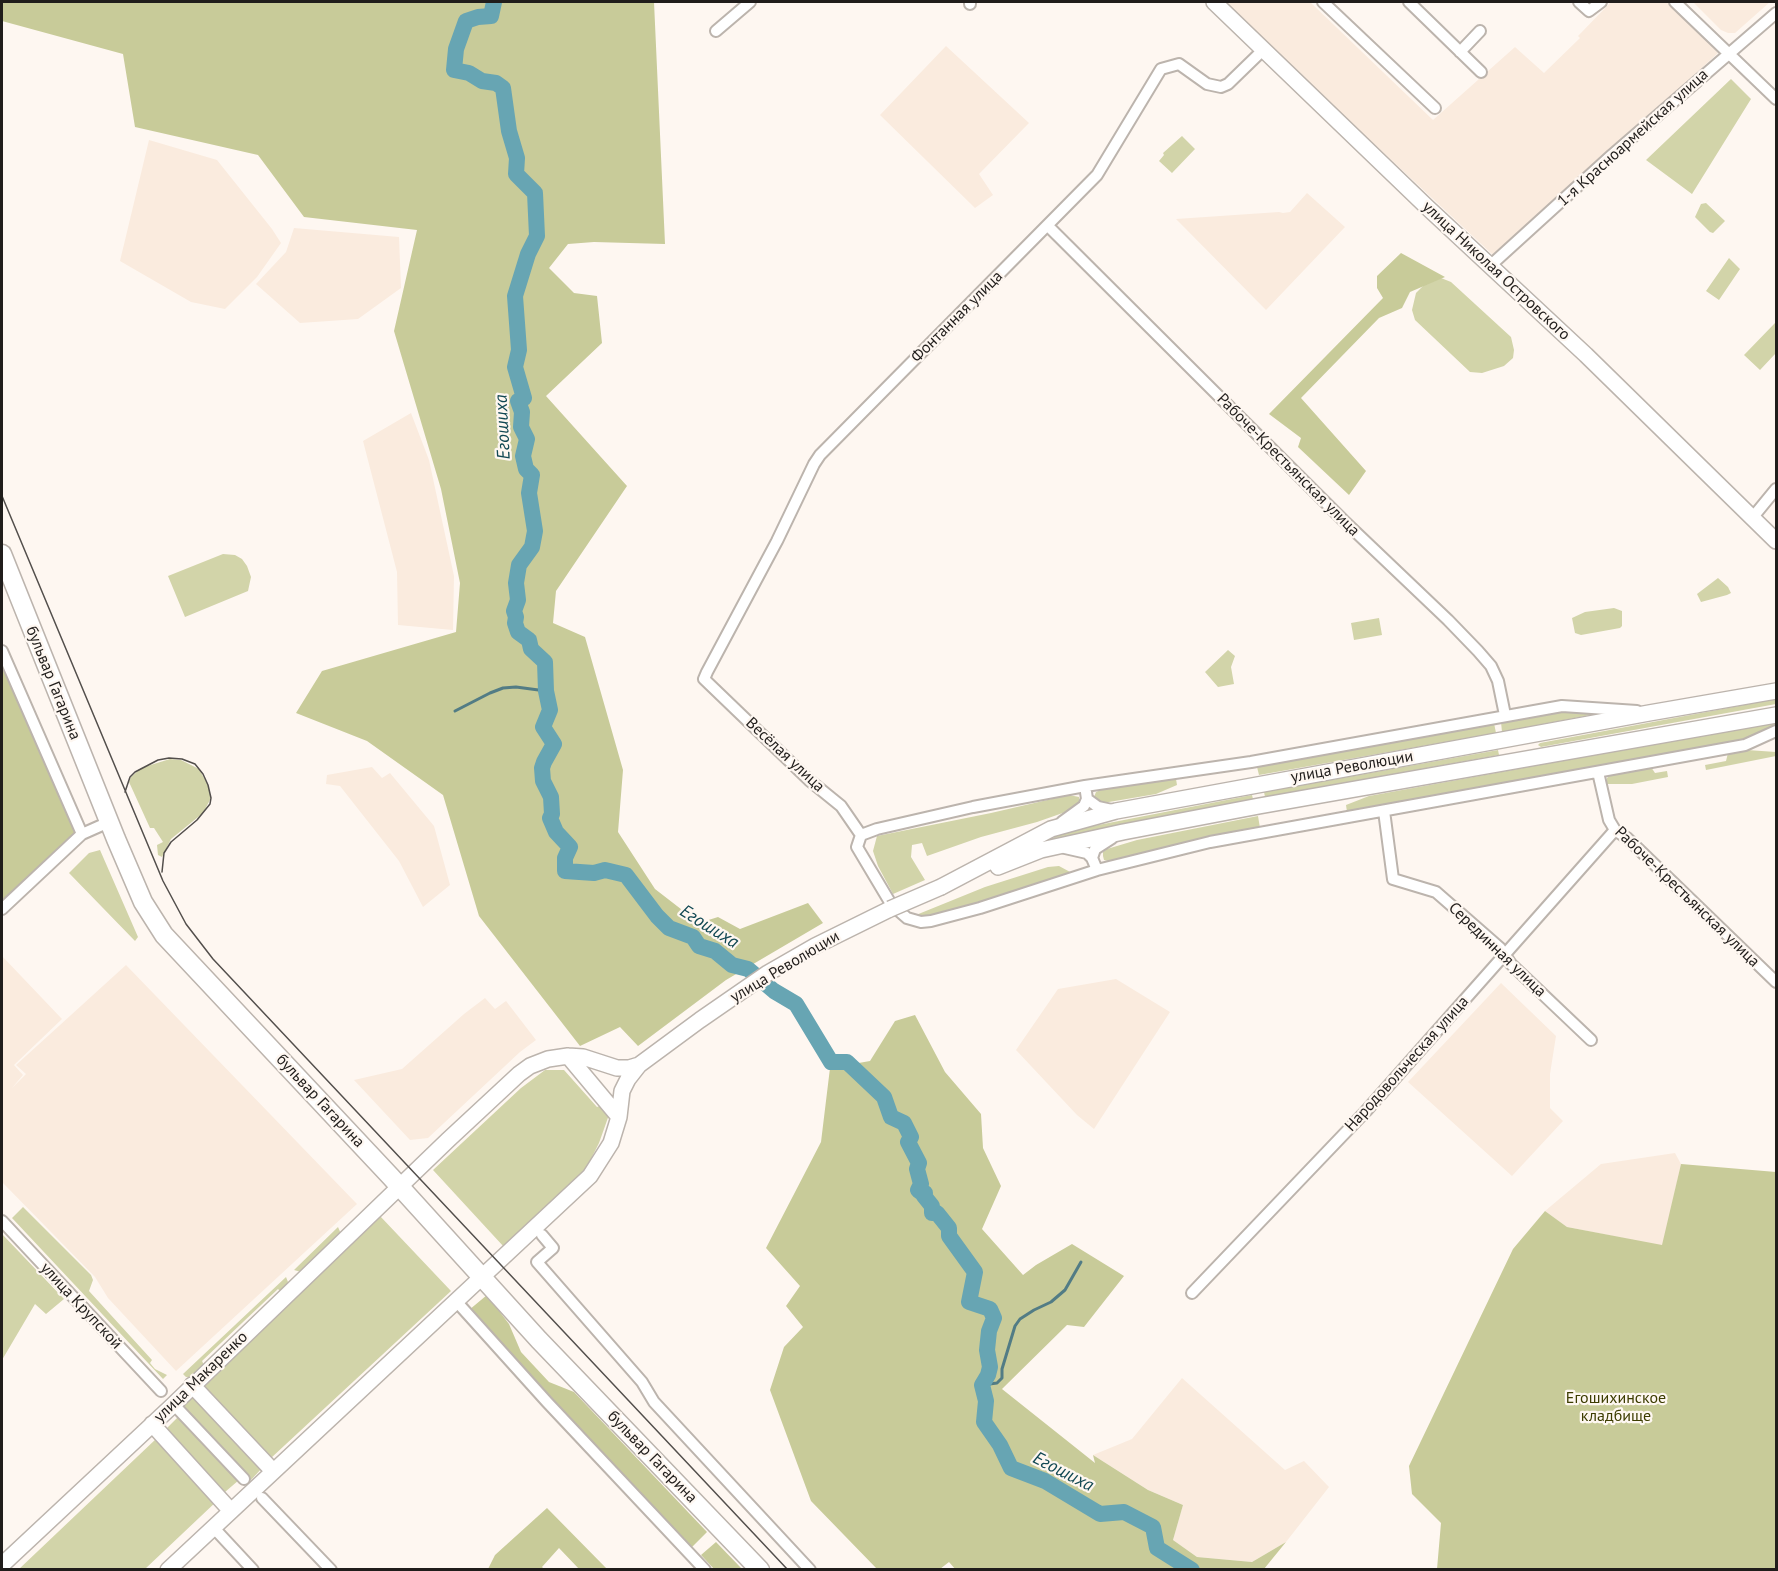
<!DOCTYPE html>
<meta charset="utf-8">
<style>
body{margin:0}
#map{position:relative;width:1778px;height:1571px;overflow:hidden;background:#fef7f1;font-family:"PT Sans",sans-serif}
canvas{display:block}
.frame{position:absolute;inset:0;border:3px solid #201d1b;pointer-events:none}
</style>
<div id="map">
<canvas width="1778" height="1571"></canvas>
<div class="frame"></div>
</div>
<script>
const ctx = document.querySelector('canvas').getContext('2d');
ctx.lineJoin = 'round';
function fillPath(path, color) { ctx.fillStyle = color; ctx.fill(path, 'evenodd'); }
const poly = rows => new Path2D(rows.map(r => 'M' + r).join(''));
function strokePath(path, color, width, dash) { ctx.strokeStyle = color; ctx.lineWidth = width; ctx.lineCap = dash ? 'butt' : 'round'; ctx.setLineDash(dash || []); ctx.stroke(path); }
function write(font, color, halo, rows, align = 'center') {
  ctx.font = font + ' "PT Sans",sans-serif'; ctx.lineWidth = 4.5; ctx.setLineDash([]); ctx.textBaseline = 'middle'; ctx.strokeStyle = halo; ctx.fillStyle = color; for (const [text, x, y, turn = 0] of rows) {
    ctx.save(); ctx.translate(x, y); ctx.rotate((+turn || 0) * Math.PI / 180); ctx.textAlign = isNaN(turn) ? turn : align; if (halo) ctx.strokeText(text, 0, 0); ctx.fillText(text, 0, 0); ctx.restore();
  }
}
fillPath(poly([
 [1225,2,1310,2,1433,120,1515,47,1544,73,1580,38,1578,36,1611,2,1669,2,1718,53,1502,251,1492,254,1252,30],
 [1693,2,1770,2,1735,33,1728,33,1721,30],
 [946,46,1029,123,979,174,993,195,975,208,880,115],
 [149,140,217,160,272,229,281,243,257,277,225,309,191,302,120,261],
 [1307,193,1345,227,1266,310,1176,219,1279,212,1283,213,1290,212],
 [294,228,399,237,401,288,358,319,300,323,256,284,286,252],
 [411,413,429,460,454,576,453,630,398,625,397,572,363,441],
 [372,767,382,778,390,773,434,826,450,885,423,907,399,861,340,786,326,784,327,775],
 [2,956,62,1019,14,1065,23,1075,12,1088,26,1074,16,1065,126,965,357,1204,176,1371,108,1298,95,1277,2,1182],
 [1116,979,1170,1012,1094,1129,1077,1115,1016,1050,1058,989],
 [1501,983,1556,1036,1550,1074,1550,1108,1563,1121,1512,1176,1408,1082],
 [485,998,495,1009,506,1001,536,1040,520,1052,428,1138,410,1140,354,1080,402,1069,464,1014],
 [1675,1153,1681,1164,1663,1246,1567,1227,1545,1211,1601,1164],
 [1182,1378,1285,1470,1304,1461,1329,1487,1286,1542,1252,1562,1197,1557,1173,1540,1183,1505,1148,1490,1093,1455,1132,1439]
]), '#faebde');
fillPath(poly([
 [1731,79,1751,99,1692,194,1646,160],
 [1182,136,1195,149,1172,173,1159,161,1164,155,1163,153],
 [1706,203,1725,221,1713,233,1710,232,1695,217,1701,204],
 [1729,258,1740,269,1719,300,1706,291],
 [1441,278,1451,282,1511,337,1514,350,1513,358,1504,366,1482,373,1470,372,1415,320,1412,310,1416,293,1424,285],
 [1775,323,1776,353,1760,370,1744,355],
 [223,554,235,555,242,559,247,566,251,577,248,591,185,617,168,576],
 [1718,578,1728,587,1731,593,1727,595,1701,602,1697,594],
 [1614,608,1622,611,1622,626,1620,628,1581,635,1575,633,1572,618,1585,612],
 [1379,618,1382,635,1354,640,1351,623],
 [1228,650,1235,656,1231,667,1234,684,1218,687,1205,672],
 [1776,699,1776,704,1541,747,1538,745,1540,743],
 [1566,710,1606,712,1502,732,1501,722],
 [1776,722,1776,726,1740,741,1347,812,1346,805,1369,796],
 [1494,723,1496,733,1259,775,1257,767],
 [1498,750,1499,755,1265,797,1264,792],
 [1747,750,1776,752,1776,756,1706,770,1705,765,1726,761,1728,753],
 [170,759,181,760,199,769,208,785,211,798,203,813,171,839,162,857,158,855,157,845,163,842,154,828,150,828,129,782,131,777,141,768],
 [1651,767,1655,773,1667,771,1668,777,1632,784,1606,784,1607,778,1612,774],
 [1176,779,1177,785,1156,794,1103,803,1096,801,1094,797,1096,792,1103,789],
 [1069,795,1079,797,1080,802,1077,808,1037,822,981,837,927,856,922,843,912,845,911,857,925,880,893,894,878,866,873,851,877,836,991,813],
 [1252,795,1253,799,1051,839,1058,835,1083,828],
 [1258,816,1260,828,1182,843,1108,861,1104,860,1103,856,1103,852,1107,849,1137,840],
 [100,850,138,937,135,941,69,873,89,853],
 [1059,866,1072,873,936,916,916,915,985,887,1048,867],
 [545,1070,564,1070,597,1107,602,1105,610,1112,599,1143,585,1171,504,1247,433,1170,521,1088],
 [23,1207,91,1275,93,1280,89,1291,152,1360,150,1363,155,1369,167,1375,163,1379,12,1218],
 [380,1216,451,1291,271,1458,202,1389],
 [338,1227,341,1234,301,1272,294,1270],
 [2,1234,64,1299,46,1314,35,1304,2,1360],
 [286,1277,288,1282,287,1286,281,1292,278,1289,242,1323,202,1361,204,1365,191,1377,186,1377,183,1374],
 [193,1394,262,1468,251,1480,181,1405],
 [179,1416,239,1480,225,1492,166,1429],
 [157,1438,218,1500,145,1569,18,1570]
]), '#d2d4a9');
fillPath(poly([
 [2,2,654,2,665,244,594,242,568,244,549,268,574,293,597,296,602,343,546,396,627,486,556,591,553,623,585,637,623,770,618,832,655,889,699,923,718,917,740,929,808,903,823,923,726,980,638,1046,620,1027,580,1046,479,916,443,795,367,741,296,713,322,671,456,632,460,583,441,489,394,331,417,230,304,217,258,155,135,127,123,54,2,21],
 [1401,253,1445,277,1410,292,1402,308,1379,318,1301,398,1366,471,1349,495,1298,447,1301,438,1269,414,1383,298,1377,288,1377,276],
 [2,651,82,834,2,909],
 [915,1015,945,1072,981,1114,983,1148,1001,1186,982,1229,1023,1275,1036,1265,1072,1244,1124,1276,1084,1327,1067,1325,1002,1389,1095,1463,1093,1455,1148,1490,1183,1505,1173,1540,1197,1557,1252,1562,1286,1542,1264,1569,956,1570,949,1562,940,1569,877,1569,811,1501,770,1390,784,1347,803,1327,786,1306,800,1286,766,1248,821,1142,830,1068,870,1061,895,1021],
 [1681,1164,1776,1172,1776,1569,1437,1569,1441,1523,1412,1494,1409,1466,1513,1249,1545,1211,1567,1227,1662,1245],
 [487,1295,509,1324,521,1352,549,1382,574,1392,707,1532,692,1547,469,1310],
 [547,1508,607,1569,579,1569,559,1548,542,1567,544,1569,488,1569,495,1555],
 [716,1542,742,1569,714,1569,701,1555]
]), '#c8cb99');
strokePath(poly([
 [455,711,490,693,503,688,516,687,546,691],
 [982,1385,997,1383,1002,1378,1002,1369,1015,1326,1020,1319,1034,1310,1051,1302,1065,1290,1081,1262]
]), '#527c85', 3);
strokePath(poly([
 [494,2,491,16,478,17,466,21,456,49,454,70,469,73,482,81,496,83,503,88,509,131,517,158,516,174,535,193,537,236,528,254,515,296,519,350,515,367,524,398,518,401,522,412,521,427,527,439,523,456,526,469,532,475,529,493,535,531,532,547,519,565,516,583,518,600,514,611,516,617,515,623,518,632,529,640,531,649,545,662,546,691,550,710,543,727,554,744,544,762,542,768,543,781,551,797,552,814,550,818,556,832,570,847,565,858,565,871,594,873,605,870,626,875,657,916,669,928,693,937,699,946,715,951,732,965,748,969,774,991,796,1004,831,1062,847,1062,884,1097,891,1117,904,1123,911,1137,908,1142,919,1163,917,1169,921,1184,918,1190,922,1193,925,1193,924,1196,932,1206,932,1213,937,1213,949,1228,949,1236,975,1272,969,1302,990,1309,994,1318,989,1331,987,1350,990,1367,988,1375,982,1385,986,1401,984,1422,1000,1445,1011,1468,1045,1481,1100,1514,1124,1512,1153,1527,1157,1548,1192,1570]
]), '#67a5b3', 16);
const street = poly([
 [970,2,970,4],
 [1323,2,1435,108],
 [1409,2,1481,72],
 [1579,2,1589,11,1601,2],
 [1675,2,1776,99],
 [716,31,750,2],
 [1460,52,1480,31],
 [1048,226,1343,520,1448,620,1478,651,1491,666,1498,681,1505,715],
 [1491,265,1612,155,1776,13],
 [1753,517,1776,489],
 [2,651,82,834],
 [1598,772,1609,820,1615,830,1627,838,1776,982],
 [1086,792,1087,799,1098,807,1112,810],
 [1384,811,1393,879,1436,892,1500,948,1511,964,1591,1040],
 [1062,822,1084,806,1087,799],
 [861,835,841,806,809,780,704,679,707,672,777,541,814,464,820,455,1097,175,1161,69,1179,64,1207,84,1221,87,1228,84,1263,50],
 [861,835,857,847,891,904,907,918,921,922,931,921,980,908,1097,870,1210,842,1745,745,1776,731],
 [861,835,877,829,973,807,1085,786,1251,762,1562,706,1637,711],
 [1065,848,1087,853,1092,858,1097,870],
 [1092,858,1095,849,1112,838],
 [2,909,82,834,109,822],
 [2,1221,161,1391],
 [542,1235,553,1248,537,1262,642,1382,654,1402,810,1570],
 [1192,1293,1366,1111,1615,830],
 [456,1301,547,1402,705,1570],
 [178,1409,244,1479],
 [262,1498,331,1570],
 [213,1527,253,1570]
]);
const secondary = poly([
 [1214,2,1427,207,1586,355,1776,541],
 [998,867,1041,850,1123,832,1259,806,1776,715],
 [941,887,1051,829,1116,811,1649,713,1776,691],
 [568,1056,619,1117],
 [192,1385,273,1471],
 [152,1424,231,1511],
 [2,1565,172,1406,448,1140,519,1074,530,1066,548,1059,568,1056,583,1057,617,1068,629,1068,639,1065],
 [168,1570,590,1176,611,1143,619,1117,622,1091,628,1079,639,1065,700,1020,768,973,815,946,890,909]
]);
const primary = poly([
 [2,554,116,839,143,902,164,935,391,1177,539,1340,760,1570]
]);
strokePath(street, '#bcb4ad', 14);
strokePath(secondary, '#bcb4ad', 18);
strokePath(primary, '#bcb4ad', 21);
strokePath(street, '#fff', 10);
strokePath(secondary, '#fff', 15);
strokePath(primary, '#fff', 18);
strokePath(poly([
 [2,496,163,881,186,924,213,959,788,1570],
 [125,792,130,777,135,772,158,760,169,758,182,759,195,764,203,774,208,785,211,798,210,804,197,820,171,842,164,853,162,872]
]), '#534f4c', 1.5);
const secondaryBridge = poly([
 [890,909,941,887]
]);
strokePath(secondaryBridge, '#bcb4ad', 18, []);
strokePath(secondaryBridge, '#fff', 15);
write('16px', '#201d1b', '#fef7f1', [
 ["1-я Красноармейская улица",1633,138,-42],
 ["улица Николая Островского",1496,271,43],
 ["Фонтанная улица",957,317,-45],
 ["Рабоче-Крестьянская улица",1288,465,45],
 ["бульвар Гагарина",53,683,68],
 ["Весёлая улица",785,755,43],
 ["улица Революции",1352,767,-10],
 ["Рабоче-Крестьянская улица",1687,897,44],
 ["Серединная улица",1497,950,44],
 ["улица Революции",785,967,-31],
 ["Народовольческая улица",1407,1064,-48],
 ["бульвар Гагарина",320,1101,47],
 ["улица Крупской",81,1306,47],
 ["улица Макаренко",201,1377,-44],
 ["бульвар Гагарина",652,1457,46]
]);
write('16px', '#3c3c00', '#fef7f1', [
 ["Егошихинское",1616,1398],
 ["кладбище",1616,1416]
]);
write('italic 18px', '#114853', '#fef7f1', [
 ["Егошиха",503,427,-93],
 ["Егошиха",709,927,32],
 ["Егошиха",1063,1472,27]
]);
</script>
